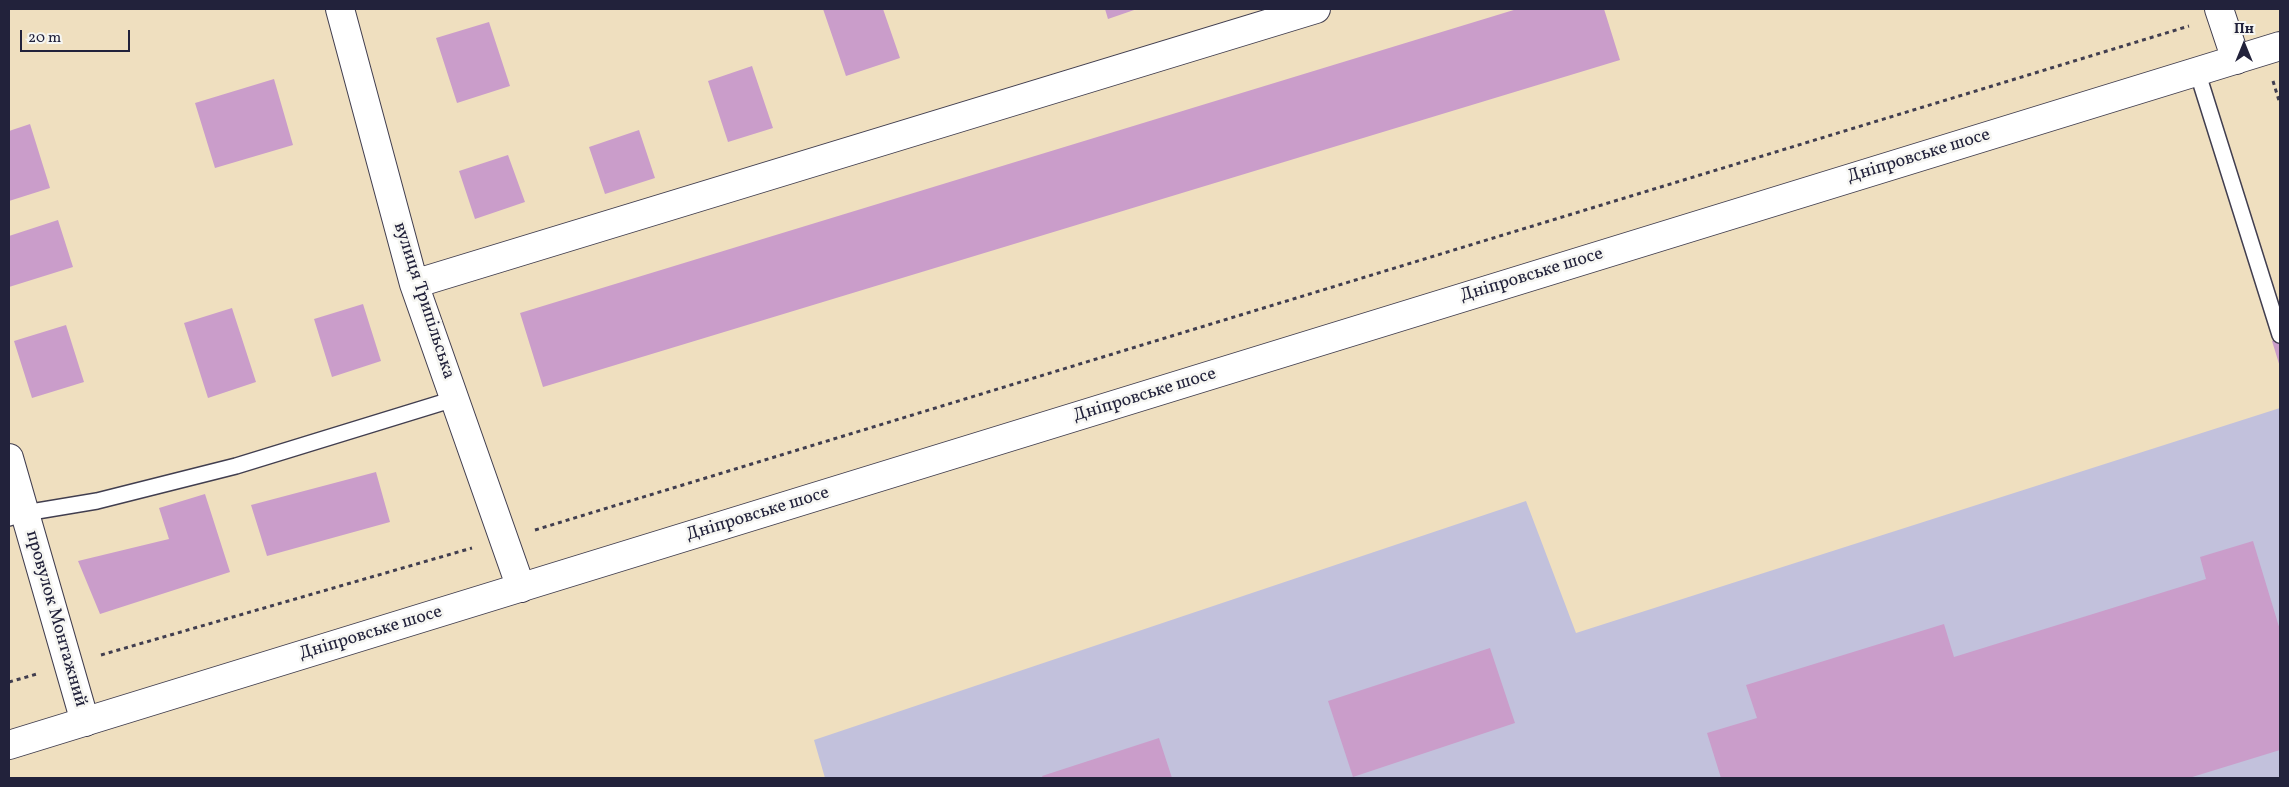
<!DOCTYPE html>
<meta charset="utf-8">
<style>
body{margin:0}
#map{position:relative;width:2289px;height:787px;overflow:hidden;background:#efdfbf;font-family:Vollkorn,serif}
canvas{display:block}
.frame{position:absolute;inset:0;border:10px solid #22223b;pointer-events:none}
.north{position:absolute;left:2219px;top:20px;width:50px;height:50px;-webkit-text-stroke:4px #f6f6f2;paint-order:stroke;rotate:0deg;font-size:14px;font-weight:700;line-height:20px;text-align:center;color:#22223b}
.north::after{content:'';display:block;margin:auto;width:18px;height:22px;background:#22223b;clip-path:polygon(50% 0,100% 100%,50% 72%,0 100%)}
.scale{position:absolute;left:20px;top:30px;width:110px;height:22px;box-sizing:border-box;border:2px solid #22223b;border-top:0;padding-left:6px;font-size:15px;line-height:18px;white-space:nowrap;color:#22223b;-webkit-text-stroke:4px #f6f6f2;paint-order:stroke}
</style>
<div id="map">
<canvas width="2289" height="787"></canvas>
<div class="frame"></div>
<div class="north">Пн</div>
<div class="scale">20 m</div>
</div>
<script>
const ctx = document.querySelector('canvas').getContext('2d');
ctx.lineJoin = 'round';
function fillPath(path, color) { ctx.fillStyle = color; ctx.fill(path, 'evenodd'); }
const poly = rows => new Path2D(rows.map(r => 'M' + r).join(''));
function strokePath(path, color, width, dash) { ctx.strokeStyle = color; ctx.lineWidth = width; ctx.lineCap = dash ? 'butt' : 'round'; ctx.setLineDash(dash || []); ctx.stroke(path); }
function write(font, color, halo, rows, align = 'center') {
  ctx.font = font + ' Vollkorn,serif'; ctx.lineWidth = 5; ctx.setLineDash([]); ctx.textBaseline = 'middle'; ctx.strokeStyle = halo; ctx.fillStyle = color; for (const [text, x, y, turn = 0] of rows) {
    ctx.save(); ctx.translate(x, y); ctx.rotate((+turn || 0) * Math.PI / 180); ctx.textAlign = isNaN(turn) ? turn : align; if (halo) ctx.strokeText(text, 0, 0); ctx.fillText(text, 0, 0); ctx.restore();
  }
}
fillPath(poly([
 [2280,408,2280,778,825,778,814,740,1526,501,1576,633]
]), '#c2c1dc');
fillPath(poly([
 [823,9,883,9,900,58,846,76],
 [1105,9,1137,9,1108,19],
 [1517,9,1604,9,1620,60,543,387,520,313],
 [489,22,510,86,457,103,436,38],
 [752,66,773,128,728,142,708,81],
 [274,79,293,145,215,168,195,103],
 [30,124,50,188,9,201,9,131],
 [639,130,655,178,605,194,589,147],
 [508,155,525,202,475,219,459,171],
 [58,220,73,267,9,287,9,236],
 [363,304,381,361,332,377,314,319],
 [232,308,256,382,208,398,184,323],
 [66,325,84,382,32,398,14,341],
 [2280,339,2280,367,2272,341],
 [376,472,390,522,267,556,251,505],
 [205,494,230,572,100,614,78,561,169,539,159,508],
 [2253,541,2280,630,2280,750,2189,778,1721,778,1707,733,1757,718,1746,685,1944,624,1954,657,2206,579,2200,557],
 [1490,648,1515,723,1353,777,1328,701],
 [1159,738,1172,778,1043,778,1042,776]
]), '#ca9dca');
const service = poly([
 [2197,71,2280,335],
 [9,518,25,513,97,501,236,466,454,399]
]);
const minor = poly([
 [340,9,414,284,521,588],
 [2219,9,2236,60],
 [414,284,1316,9],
 [9,458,85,722]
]);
const tertiary = poly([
 [9,745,2280,46]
]);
strokePath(service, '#413e4f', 18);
strokePath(minor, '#413e4f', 30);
strokePath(tertiary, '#413e4f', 30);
strokePath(poly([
 [2273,81,2280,104],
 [535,530,2189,26],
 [101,655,472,548],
 [9,682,37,674]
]), '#413e4f', 3, [4, 4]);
strokePath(service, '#fff', 15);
strokePath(minor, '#fff', 28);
strokePath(tertiary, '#fff', 28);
write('18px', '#22223b', '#f6f6f2', [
 ["Дніпровське шосе",1919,157,-17],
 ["Дніпровське шосе",1532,276,-17],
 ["вулиця Трипільська",423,301,72],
 ["Дніпровське шосе",1145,396,-17],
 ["Дніпровське шосе",758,515,-17],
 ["провулок Монтажний",55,619,74],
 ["Дніпровське шосе",371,634,-17]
]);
</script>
